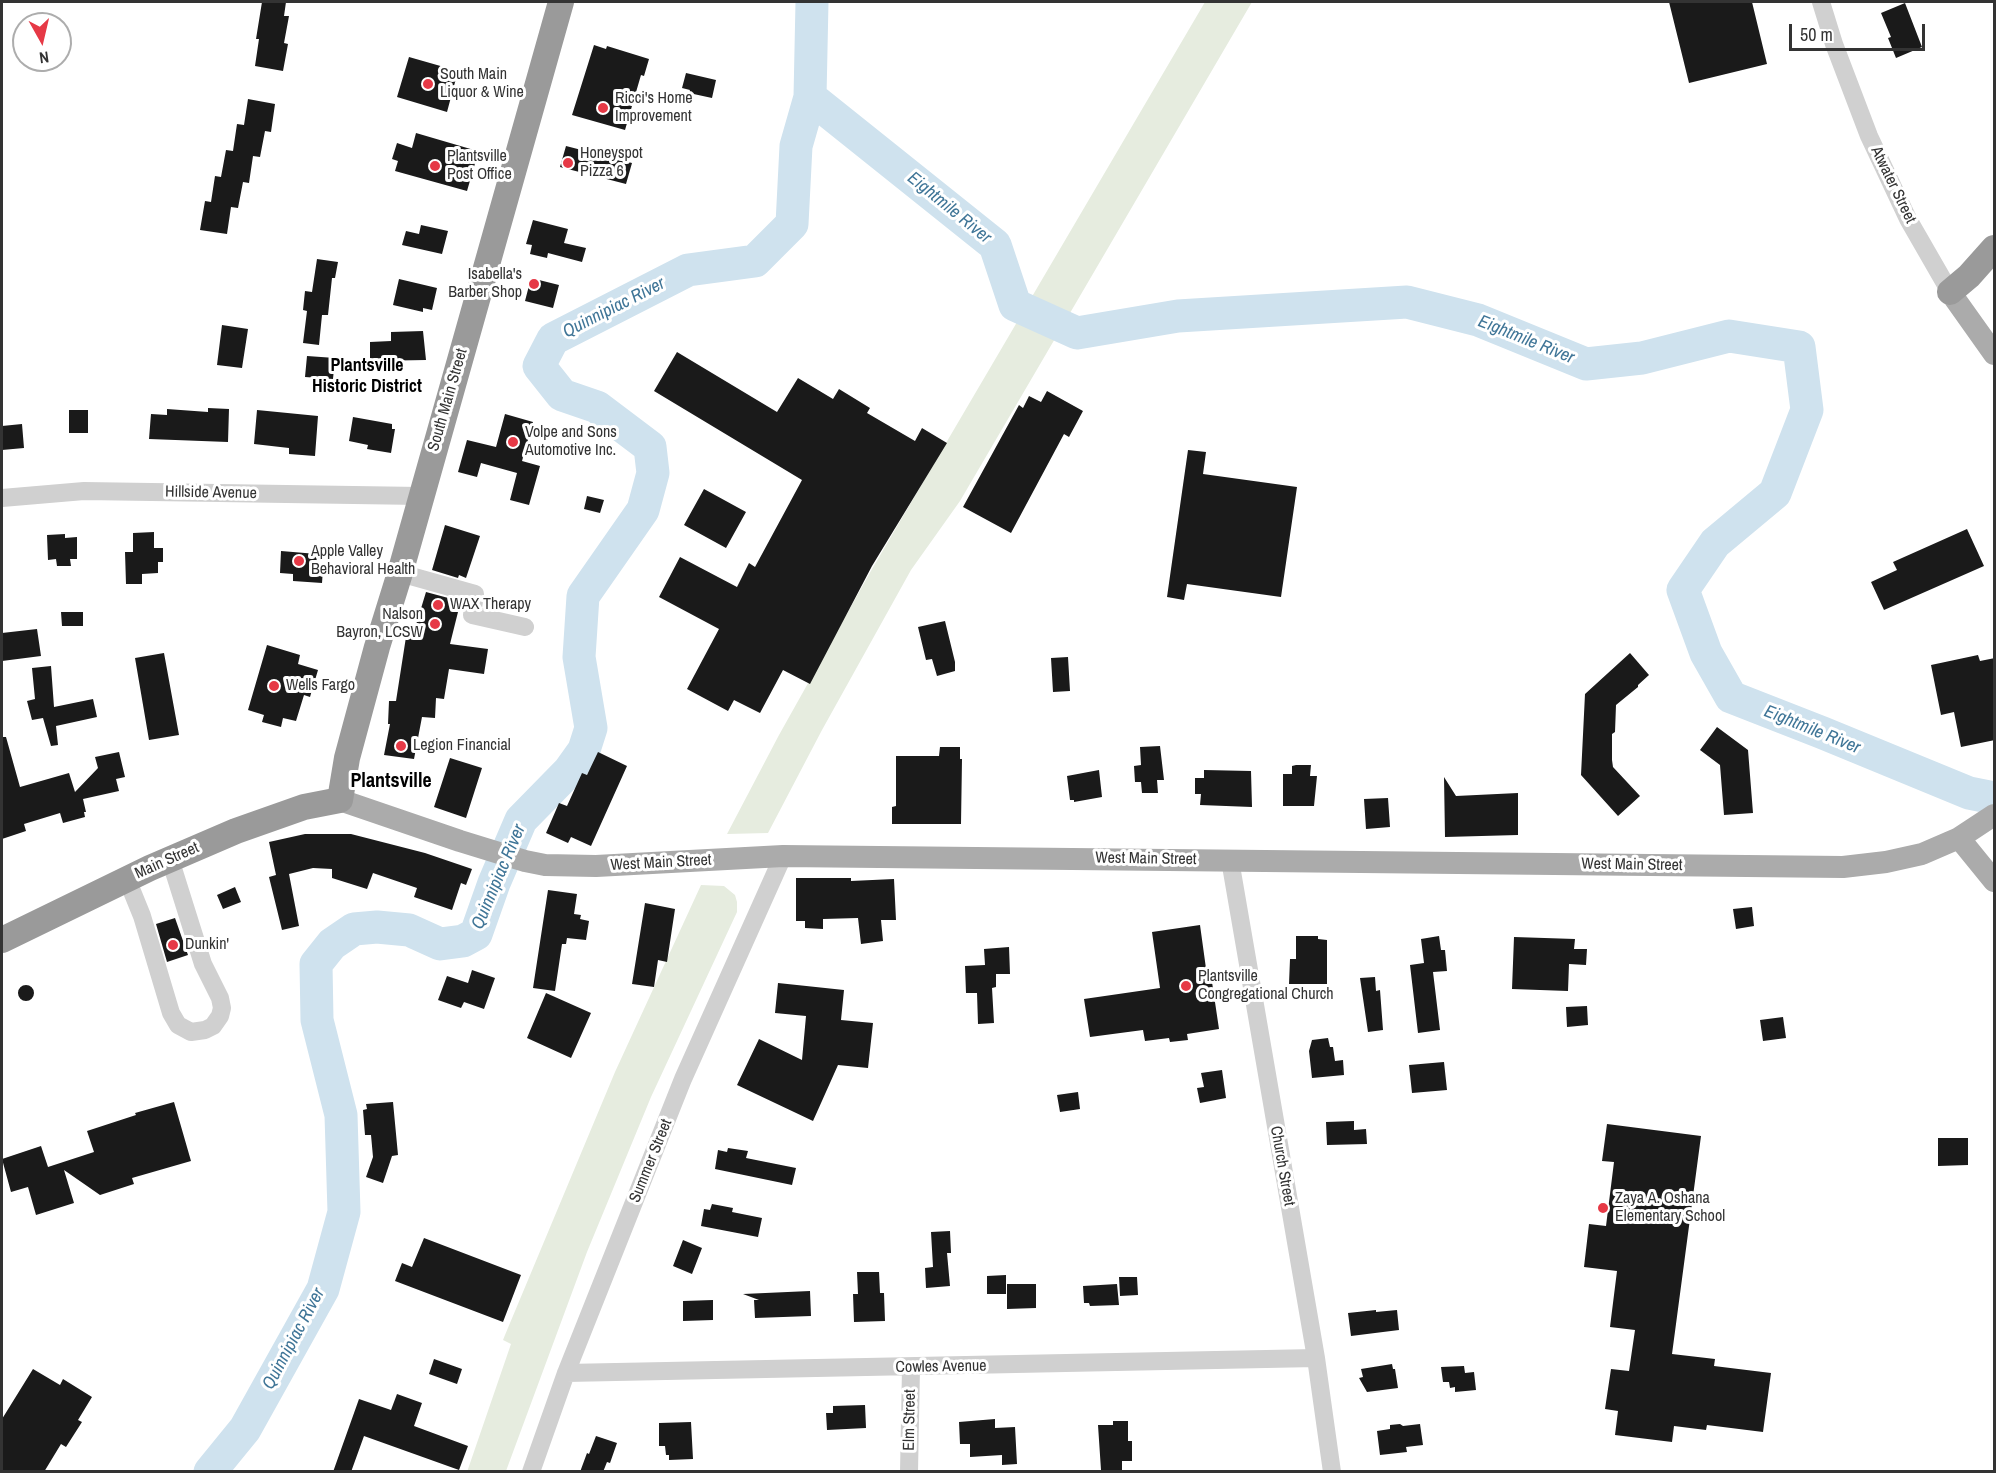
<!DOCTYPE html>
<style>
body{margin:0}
#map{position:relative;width:1996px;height:1473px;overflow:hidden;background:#fff;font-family:"Archivo Narrow",sans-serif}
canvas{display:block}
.frame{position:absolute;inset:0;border:3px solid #333;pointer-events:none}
.north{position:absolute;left:12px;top:12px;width:60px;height:60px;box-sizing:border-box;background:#fff;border:2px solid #adadad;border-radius:50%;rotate:172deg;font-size:16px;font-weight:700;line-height:24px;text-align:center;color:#333}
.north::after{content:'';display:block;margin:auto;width:21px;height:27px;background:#e63946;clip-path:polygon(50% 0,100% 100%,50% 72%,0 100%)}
.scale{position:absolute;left:1789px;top:24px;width:136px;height:27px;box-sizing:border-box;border:3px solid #333;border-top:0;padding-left:8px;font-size:18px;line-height:21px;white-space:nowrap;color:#333;-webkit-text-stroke:4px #fff;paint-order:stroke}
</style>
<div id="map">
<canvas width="1996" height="1473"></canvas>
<div class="frame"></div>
<div class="north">N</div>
<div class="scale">50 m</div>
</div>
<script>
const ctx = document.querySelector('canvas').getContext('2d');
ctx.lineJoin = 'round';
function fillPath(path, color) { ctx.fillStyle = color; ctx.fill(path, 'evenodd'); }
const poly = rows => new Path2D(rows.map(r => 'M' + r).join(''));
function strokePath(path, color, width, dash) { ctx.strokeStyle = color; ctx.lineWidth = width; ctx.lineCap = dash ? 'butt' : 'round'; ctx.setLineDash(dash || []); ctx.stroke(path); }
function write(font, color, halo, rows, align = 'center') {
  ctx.font = font + ' "Archivo Narrow",sans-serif'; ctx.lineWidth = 6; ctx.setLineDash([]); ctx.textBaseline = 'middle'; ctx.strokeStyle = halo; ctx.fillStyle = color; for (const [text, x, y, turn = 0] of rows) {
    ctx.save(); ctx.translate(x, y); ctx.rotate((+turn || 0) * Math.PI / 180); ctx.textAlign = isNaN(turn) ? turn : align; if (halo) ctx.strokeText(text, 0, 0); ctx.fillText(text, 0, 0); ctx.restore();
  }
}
fillPath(poly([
 [1205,2,1252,2,960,501,911,570,822,730,768,833,727,834,779,735,872,569],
 [701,885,724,886,735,895,737,902,737,912,651,1097,587,1252,506,1471,467,1472,511,1344,503,1340,505,1335,615,1072]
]), '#e6ecdf');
strokePath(poly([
 [810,97,995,245,1015,305,1077,333,1178,316,1407,302,1478,320,1586,364,1642,358,1729,336,1799,347,1807,410,1775,493,1715,543,1683,590,1706,653,1731,697,1823,733,1969,793,1994,798],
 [210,1472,245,1429,323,1289,344,1212,341,1115,317,1020,316,964,332,944,354,929,377,927,409,930,440,944,463,941,476,934,494,883,521,820,569,771,584,750,591,728,579,657,583,596,643,510,653,473,650,447,597,407,562,395,539,366,553,339,688,270,755,261,792,224,796,146,810,97,812,2]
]), '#cfe2ee', 33);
fillPath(poly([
 [262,2,286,2,284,16,289,16,284,43,288,44,283,71,255,66,259,39,256,39],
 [1669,2,1752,2,1767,64,1689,83],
 [1905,3,1922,47,1896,58,1888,38,1891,37,1881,13],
 [594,45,606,49,607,46,649,59,644,76,641,75,625,130,572,115],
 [409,57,458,71,447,112,397,97],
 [686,73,716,80,712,98,689,93,690,90,682,88],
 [248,99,275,104,271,132,265,131,260,157,253,156,249,183,243,182,238,208,231,207,227,234,200,230,205,201,211,202,215,176,221,177,226,150,233,151,237,124,244,125],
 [416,133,474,150,472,159,476,160,467,191,395,171,398,161,392,159,397,143,412,148],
 [566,146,632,163,626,184,560,167],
 [533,220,568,229,564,243,586,248,582,262,548,253,547,258,530,254,532,245,526,244],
 [421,225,448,231,442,254,402,245,406,231,419,234],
 [317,259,338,262,335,278,332,278,328,315,322,315,319,345,303,343,307,311,303,310,305,291,312,292],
 [531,278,559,285,553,308,525,301],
 [399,279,437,288,432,310,423,308,423,312,393,305],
 [222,325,248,329,242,368,217,365],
 [423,331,426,360,370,361,370,342,391,341,391,332],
 [677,352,777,412,798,378,833,399,839,389,870,408,867,413,915,441,922,428,947,443,872,566,810,684,783,670,760,713,734,700,728,711,687,689,719,629,659,597,680,557,737,587,749,563,755,567,802,480,654,391],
 [307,356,335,358,333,379,305,377],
 [1047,391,1083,411,1069,437,1064,434,1011,533,963,507,1019,405,1023,408,1029,396,1041,402],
 [208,408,229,409,228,442,149,439,151,414,167,415,167,409,208,412],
 [69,410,88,410,88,433,69,433],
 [257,410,318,416,315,456,289,454,289,448,254,444],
 [505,414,533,422,522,461,540,466,529,505,510,500,517,473,481,463,477,477,458,472,467,440,496,447],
 [353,417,392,424,392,429,395,429,391,453,367,449,368,445,349,441],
 [22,424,24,448,2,450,2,426],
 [1188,450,1206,452,1203,474,1297,487,1281,597,1187,584,1184,600,1167,597],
 [704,489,746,512,726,548,684,525],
 [587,496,604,500,600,513,584,509],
 [445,525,480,536,466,578,459,575,458,578,432,570],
 [1967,529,1984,566,1884,610,1871,582,1897,570,1893,562],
 [154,532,154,548,163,548,163,562,158,562,158,573,142,574,142,584,126,584,125,552,133,552,133,533],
 [65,534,65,538,77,537,77,559,70,559,71,566,57,566,56,559,48,560,47,535],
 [281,551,317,554,316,568,323,569,322,583,293,581,293,574,280,573],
 [426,592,452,599,450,606,459,608,450,644,488,649,484,674,449,669,444,699,436,698,435,718,422,717,414,759,384,755,390,724,388,724,389,701,396,701,406,637,412,638],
 [61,612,83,612,83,626,62,626],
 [945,621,955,662,955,671,937,676,932,659,926,660,918,627],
 [37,629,41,656,2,661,2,633],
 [267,645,300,655,298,664,318,670,310,697,304,695,296,721,283,718,281,727,262,722,264,715,248,710],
 [164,653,179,735,149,740,135,658],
 [1630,653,1649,675,1638,685,1638,687,1616,705,1615,732,1612,734,1612,760,1613,767,1640,796,1618,816,1581,775,1585,694],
 [1978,655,1980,661,1995,658,1995,740,1961,747,1954,712,1941,715,1931,665],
 [1068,657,1070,691,1053,692,1051,658],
 [51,666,54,707,93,699,97,717,56,726,58,745,51,746,43,718,32,720,27,701,35,699,32,668],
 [1717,727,1748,750,1753,813,1724,815,1720,765,1700,750],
 [2,737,6,737,20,787,69,773,75,792,98,768,95,757,119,752,125,777,116,779,119,791,83,799,86,812,84,812,85,817,63,823,60,813,24,824,26,831,2,839],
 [1160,746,1164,780,1157,780,1158,793,1142,793,1141,782,1135,782,1134,766,1141,765,1140,747],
 [940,747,960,747,960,759,962,759,961,824,892,824,892,807,896,806,896,756,939,756],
 [598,752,627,766,591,846,571,837,568,843,546,833,559,803,567,806,582,773,587,775],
 [450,758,482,768,466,818,434,807],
 [1296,765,1311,765,1310,776,1317,776,1314,806,1283,806,1283,774,1292,774,1292,766],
 [1099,770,1102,797,1074,802,1074,800,1070,800,1067,776],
 [1204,770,1251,771,1252,807,1200,805,1201,794,1195,794,1195,778,1204,778],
 [1444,777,1456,796,1518,793,1518,835,1445,837],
 [1388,798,1390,827,1366,829,1364,799],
 [305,834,351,834,425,853,472,869,466,885,461,883,452,910,414,897,417,888,373,873,367,889,332,878,332,869,313,868,289,874,299,926,282,930,269,877,276,875,269,842],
 [796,878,851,878,851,881,894,879,896,920,881,920,883,941,861,944,858,918,823,919,823,929,805,928,805,921,796,921],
 [235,887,241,902,223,909,217,895],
 [548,890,577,894,574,914,581,915,580,919,589,921,586,940,567,938,566,944,562,944,555,991,533,988],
 [645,903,675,909,667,962,658,960,654,987,632,984],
 [1752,907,1754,926,1736,929,1733,909],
 [175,918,188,955,167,962,156,924],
 [1200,925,1208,983,1212,982,1219,1029,1187,1034,1188,1040,1170,1042,1169,1038,1145,1041,1143,1030,1090,1037,1084,999,1160,988,1152,932],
 [1296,936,1318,936,1318,939,1327,940,1327,984,1289,984,1290,959,1296,959],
 [1439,936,1441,950,1445,950,1447,971,1433,972,1440,1030,1418,1033,1410,965,1424,963,1421,939],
 [1514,937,1575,939,1574,949,1587,949,1586,965,1569,964,1568,991,1512,989],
 [1009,947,1010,974,996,974,996,987,992,988,994,1023,978,1024,977,993,966,993,965,966,985,965,984,949],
 [472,970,495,978,484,1009,464,1002,461,1008,438,1000,447,976,468,983],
 [1375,977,1376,991,1380,990,1383,1030,1368,1032,1360,978],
 [778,983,844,990,841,1020,873,1023,868,1068,838,1065,813,1121,737,1085,759,1039,802,1060,806,1016,775,1013],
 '18 993a8 8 0 1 1 16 0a8 8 0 1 1-16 0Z',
 [546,993,591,1013,571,1058,527,1038],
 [1587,1006,1588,1025,1567,1027,1566,1007],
 [1783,1017,1786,1038,1763,1041,1760,1020],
 [1328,1038,1330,1047,1333,1047,1335,1061,1343,1060,1344,1075,1312,1078,1309,1051,1312,1040],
 [1444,1062,1447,1090,1412,1093,1409,1065],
 [1222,1070,1226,1098,1200,1103,1197,1088,1204,1087,1201,1073],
 [1078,1092,1080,1109,1060,1112,1057,1095],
 [174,1102,191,1161,132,1178,134,1184,100,1195,64,1170,74,1203,36,1215,28,1187,11,1192,2,1159,41,1146,48,1167,94,1152,87,1131,136,1115,135,1113],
 [393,1102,398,1155,392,1156,383,1183,366,1177,373,1157,371,1135,365,1135,363,1110,367,1109,366,1104],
 [1354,1121,1354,1130,1366,1129,1367,1144,1327,1145,1326,1122],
 [1607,1124,1701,1136,1672,1354,1715,1359,1714,1366,1771,1373,1763,1432,1707,1425,1706,1430,1674,1426,1672,1442,1615,1435,1618,1411,1605,1409,1611,1369,1629,1371,1635,1330,1610,1327,1617,1271,1584,1267,1589,1224,1606,1226,1614,1162,1602,1161],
 [1938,1138,1968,1138,1968,1165,1938,1166],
 [728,1148,748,1151,746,1158,796,1168,792,1185,715,1169,718,1150,727,1152],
 [712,1204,733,1208,732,1212,762,1218,758,1237,701,1226,704,1209,710,1210],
 [950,1231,951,1253,947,1253,950,1286,926,1288,925,1268,933,1267,931,1232],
 [424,1238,521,1275,503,1322,395,1281,402,1263,412,1267],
 [683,1240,702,1248,692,1274,673,1266],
 [857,1272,879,1272,880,1293,884,1293,885,1321,854,1322,853,1294,858,1294],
 [1006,1275,1006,1294,987,1294,987,1276],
 [1119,1277,1137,1277,1138,1295,1120,1296],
 [1007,1284,1036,1284,1036,1308,1007,1309],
 [1117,1284,1119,1305,1090,1306,1089,1303,1084,1303,1083,1286],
 [810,1291,811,1316,755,1318,754,1300,759,1300,743,1294],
 [713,1300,713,1320,683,1321,683,1301],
 [1376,1310,1376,1312,1397,1310,1399,1330,1351,1336,1348,1313],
 [434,1359,462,1369,457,1384,429,1374],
 [1392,1364,1393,1369,1395,1369,1398,1388,1367,1392,1359,1378,1363,1377,1361,1369],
 [1464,1366,1465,1373,1474,1372,1476,1390,1455,1392,1455,1387,1450,1388,1449,1382,1443,1382,1441,1367],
 [33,1369,60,1385,63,1379,92,1397,78,1420,82,1422,66,1447,61,1444,44,1472,2,1472,2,1419],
 [397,1394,422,1403,414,1426,468,1446,459,1470,364,1436,351,1472,333,1472,359,1399,391,1410],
 [865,1405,866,1428,827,1430,826,1413,833,1413,833,1406],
 [995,1419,995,1428,1015,1427,1017,1464,1002,1465,1002,1455,970,1457,970,1444,960,1444,959,1422],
 [1113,1421,1128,1421,1128,1441,1132,1441,1132,1461,1122,1461,1122,1470,1101,1470,1098,1425,1113,1425],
 [691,1422,693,1459,669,1460,669,1455,666,1455,665,1446,659,1446,659,1423],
 [1400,1424,1403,1426,1420,1424,1423,1445,1406,1447,1407,1452,1380,1455,1377,1431,1390,1429,1390,1425],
 [596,1436,617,1443,610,1463,607,1462,603,1472,580,1472,587,1453,589,1454]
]), '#1a1a1a');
strokePath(poly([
 [1821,2,1834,44,1869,136,1908,219,1950,292],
 [2,498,84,491,421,496],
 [400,573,475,594,472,615,525,627],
 [1230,860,1316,1358,1332,1472],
 [127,879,142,916,171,1013,178,1025,191,1032,205,1030,213,1026,220,1016,222,1008,220,998,203,964,170,859],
 [566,1373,1316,1358],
 [531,1472,566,1373,683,1079,783,856],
 [909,1472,911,1368]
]), '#d0d0d0', 18);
strokePath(poly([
 [1950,292,1994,354],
 [340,800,460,841,525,861,545,865,596,866,783,856,1843,867,1886,862,1922,854,1959,838,1994,815],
 [1959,838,1994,881]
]), '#ababab', 22);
strokePath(poly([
 [1950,292,1969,276,1994,248],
 [2,940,150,868,236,831,304,807,340,800,347,758,377,647,400,573,561,2]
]), '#9a9a9a', 26);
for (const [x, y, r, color] of [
 [428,84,6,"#e63946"],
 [603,108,6,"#e63946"],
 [568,163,6,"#e63946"],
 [435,166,6,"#e63946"],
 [534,284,6,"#e63946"],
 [513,442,6,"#e63946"],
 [299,561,6,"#e63946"],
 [438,605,6,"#e63946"],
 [435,624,6,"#e63946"],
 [274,686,6,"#e63946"],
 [401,746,6,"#e63946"],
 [173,945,6,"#e63946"],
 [1186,986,6,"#e63946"],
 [1603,1208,6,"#e63946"]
]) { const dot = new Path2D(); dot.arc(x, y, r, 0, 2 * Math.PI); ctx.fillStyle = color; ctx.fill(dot); strokePath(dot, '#fff', 2); }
write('16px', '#333', '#fff', [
 ["South Main",440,75],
 ["Liquor & Wine",440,93],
 ["Ricci's Home",615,99],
 ["Improvement",615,117],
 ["Honeyspot",580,154],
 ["Pizza 6",580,172],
 ["Plantsville",447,157],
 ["Post Office",447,175],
 ["Isabella's",522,275,"right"],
 ["Barber Shop",522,293,"right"],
 ["Volpe and Sons",525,433],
 ["Automotive Inc.",525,451],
 ["Apple Valley",311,552],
 ["Behavioral Health",311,570],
 ["WAX Therapy",450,605],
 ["Nalson",423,615,"right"],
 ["Bayron, LCSW",423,633,"right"],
 ["Wells Fargo",286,686],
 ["Legion Financial",413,746],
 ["Dunkin'",185,945],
 ["Plantsville",1198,977],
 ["Congregational Church",1198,995],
 ["Zaya A. Oshana",1615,1199],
 ["Elementary School",1615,1217]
], 'left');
write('16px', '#333', '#fff', [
 ["Atwater Street",1893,185,64],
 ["South Main Street",448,400,-74],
 ["Hillside Avenue",211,493,1],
 ["West Main Street",1146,859,1],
 ["Main Street",167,861,-24],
 ["West Main Street",661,863,-3],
 ["West Main Street",1632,865,1],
 ["Summer Street",651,1161,-68],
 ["Church Street",1282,1166,80],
 ["Cowles Avenue",941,1367,-1],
 ["Elm Street",910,1420,-89]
]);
write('italic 18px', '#3f7597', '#fff', [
 ["Eightmile River",949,208,39],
 ["Quinnipiac River",614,308,-27],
 ["Eightmile River",1526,340,22],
 ["Eightmile River",1812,730,22],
 ["Quinnipiac River",499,877,-67],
 ["Quinnipiac River",294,1339,-62]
]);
write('bold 18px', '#000', '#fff', [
 ["Plantsville",367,366],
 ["Historic District",367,387]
]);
write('bold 20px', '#000', '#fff', [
 ["Plantsville",391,782]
]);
</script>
